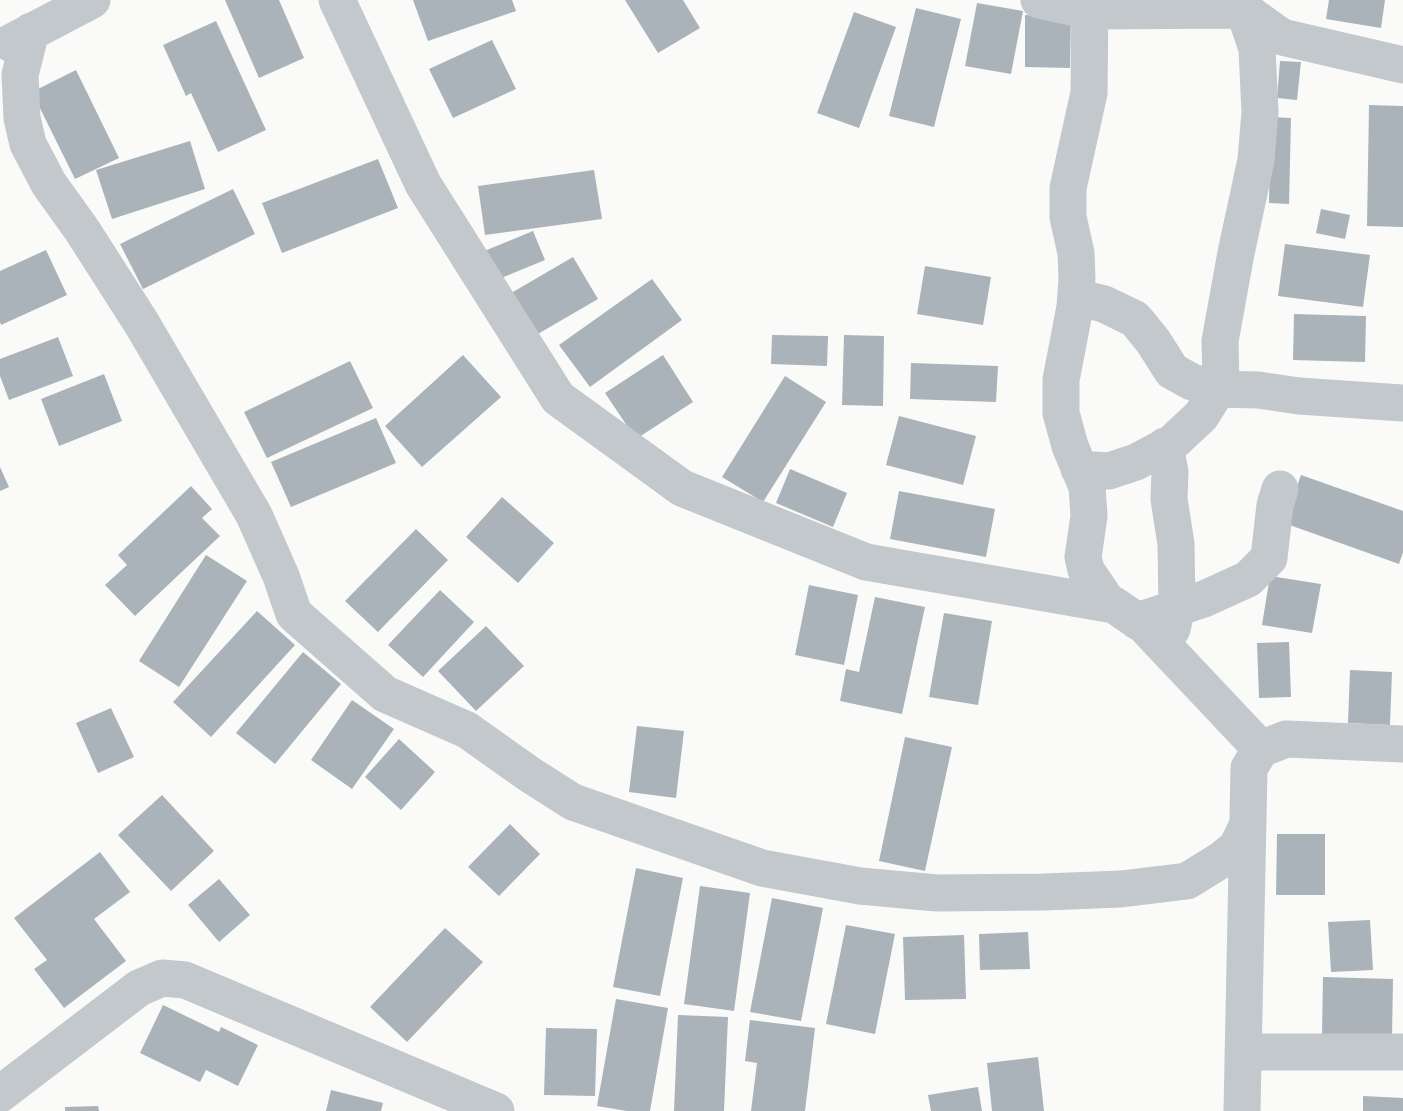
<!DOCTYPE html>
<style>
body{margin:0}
canvas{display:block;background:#fafaf8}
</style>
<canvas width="1403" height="1111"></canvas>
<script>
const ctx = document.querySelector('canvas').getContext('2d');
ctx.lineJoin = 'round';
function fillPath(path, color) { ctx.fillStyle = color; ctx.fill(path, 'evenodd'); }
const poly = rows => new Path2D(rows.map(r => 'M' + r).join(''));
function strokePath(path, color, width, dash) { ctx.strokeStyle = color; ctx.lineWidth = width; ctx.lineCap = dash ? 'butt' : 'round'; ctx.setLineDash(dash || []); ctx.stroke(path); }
fillPath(poly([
 [225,0,279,0,304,58,259,78],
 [413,0,512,0,516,11,428,41],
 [625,0,683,0,700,28,658,53],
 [1329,0,1385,0,1381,28,1326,19],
 [977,3,1023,11,1011,74,965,66],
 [916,8,961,19,934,127,889,116],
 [854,12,896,27,859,128,817,113],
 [1025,15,1071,16,1070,68,1025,67],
 [216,21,266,130,218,152,191,93,186,96,163,45],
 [492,40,516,89,453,118,429,69],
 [1280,61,1301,62,1297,100,1277,98],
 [76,70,119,158,75,179,32,92],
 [1369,105,1403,106,1403,227,1367,226],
 [1271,117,1291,118,1289,204,1269,203],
 [190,141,205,189,112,219,96,170],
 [378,159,398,208,282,253,262,203],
 [594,170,602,219,485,235,478,186],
 [233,189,255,234,143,289,120,244],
 [1321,209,1350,215,1345,239,1316,233],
 [533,231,545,260,494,281,482,252],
 [1285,244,1370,255,1363,307,1278,296],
 [46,250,67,295,1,325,0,322,0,271],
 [573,257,598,299,531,338,506,296],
 [925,266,991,277,983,325,917,314],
 [652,279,682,320,590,387,559,345],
 [1294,314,1366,316,1365,362,1293,360],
 [772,335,828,336,827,366,771,364],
 [844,335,884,336,883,406,842,405],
 [58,337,73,376,9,400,0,376,0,359],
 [463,355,501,397,422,467,385,426],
 [663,355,693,402,636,439,605,393],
 [350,361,373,408,267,458,244,412],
 [911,363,998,366,996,402,910,399],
 [104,374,122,421,59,446,41,399],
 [785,376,826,402,763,502,722,477],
 [899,416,976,436,963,485,886,465],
 [376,418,396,463,291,507,271,462],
 [0,467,9,487,0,491],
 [790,469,847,493,833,527,776,503],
 [1301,475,1403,511,1403,552,1399,564,1284,523],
 [191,486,212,509,202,518,220,536,135,616,105,585,127,565,118,555],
 [899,491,995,509,986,557,890,539],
 [502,497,554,543,518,583,466,537],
 [416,529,448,560,378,632,345,601],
 [206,555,247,581,179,687,139,661],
 [1270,576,1321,584,1312,633,1262,625],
 [809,585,858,595,844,665,795,655],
 [440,590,474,622,423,677,388,645],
 [875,597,925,607,902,714,840,701,846,669,859,672],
 [257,611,295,645,211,737,173,702],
 [944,613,992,621,978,705,929,697],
 [486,626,524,666,476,711,438,671],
 [1289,642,1291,697,1259,698,1257,643],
 [303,652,341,684,275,764,236,733],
 [1350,670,1392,672,1390,725,1348,723],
 [352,700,394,729,352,789,311,760],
 [111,708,134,757,98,773,76,723],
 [637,726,684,731,676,798,629,792],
 [905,737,952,747,925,871,879,861],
 [399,739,435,772,401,810,365,777],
 [162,795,214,851,171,891,118,835],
 [510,824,540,854,499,896,468,867],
 [1277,834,1325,834,1325,895,1276,895],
 [100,852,130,892,94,919,126,961,64,1008,34,969,47,960,14,918],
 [636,868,683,878,660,996,613,987],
 [219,879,250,915,219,942,188,905],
 [700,886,750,893,734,1011,684,1004],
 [772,898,823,908,801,1021,750,1012],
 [1370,920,1373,970,1331,972,1328,922],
 [846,925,895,934,875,1034,826,1024],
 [445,928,483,962,407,1042,370,1007],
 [1028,932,1030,969,980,970,979,934],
 [964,935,966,999,905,1000,903,937],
 [1323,977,1393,979,1392,1036,1322,1035],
 [616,999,668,1008,650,1111,627,1111,597,1106],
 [163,1005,219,1032,221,1027,258,1045,238,1086,206,1070,200,1082,140,1053],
 [678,1015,728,1017,724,1111,674,1111],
 [750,1020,815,1028,805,1111,751,1111,757,1063,745,1061],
 [546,1028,597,1029,595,1096,544,1095],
 [1038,1057,1044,1111,992,1111,987,1063],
 [978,1087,982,1111,931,1111,928,1095],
 [331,1090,383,1103,381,1111,326,1111],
 [1363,1096,1403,1098,1403,1111,1363,1111],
 [98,1106,99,1111,65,1111,65,1107]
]), '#aab3b9');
strokePath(poly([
 [337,0,423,184,558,398,682,488,866,562,1114,605,1145,626,1261,749],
 [1039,0,1089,11,1244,10,1282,37,1403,65],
 [1090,0,1089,93,1068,188,1068,217,1076,253,1077,279,1075,307,1061,380,1061,413,1070,446,1087,487,1089,516,1083,557,1086,570,1109,604],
 [31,31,20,75,22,118,28,144,49,184,82,230,142,324,254,515,281,576,294,614,385,694,467,730,529,774,573,802,762,868,860,886,937,893,1044,892,1121,889,1187,881,1221,860,1237,847,1247,826],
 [10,43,92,0],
 [1076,297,1104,304,1135,319,1153,341,1172,371,1192,382,1218,389,1258,390,1299,396,1403,403],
 [1165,446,1170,472,1169,499,1176,544,1177,607,1172,629],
 [1079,469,1109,471,1136,462,1172,443,1201,416,1221,384,1220,341,1236,253,1256,160,1260,112,1257,49,1244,10,1244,0],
 [1137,621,1204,599,1248,579,1269,558,1275,505,1280,489],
 [1243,1052,1403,1052],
 [0,1094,139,988,162,978,185,980,496,1111],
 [1242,1111,1249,768,1261,749,1286,739,1403,744]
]), '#c3c8cc', 37);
</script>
